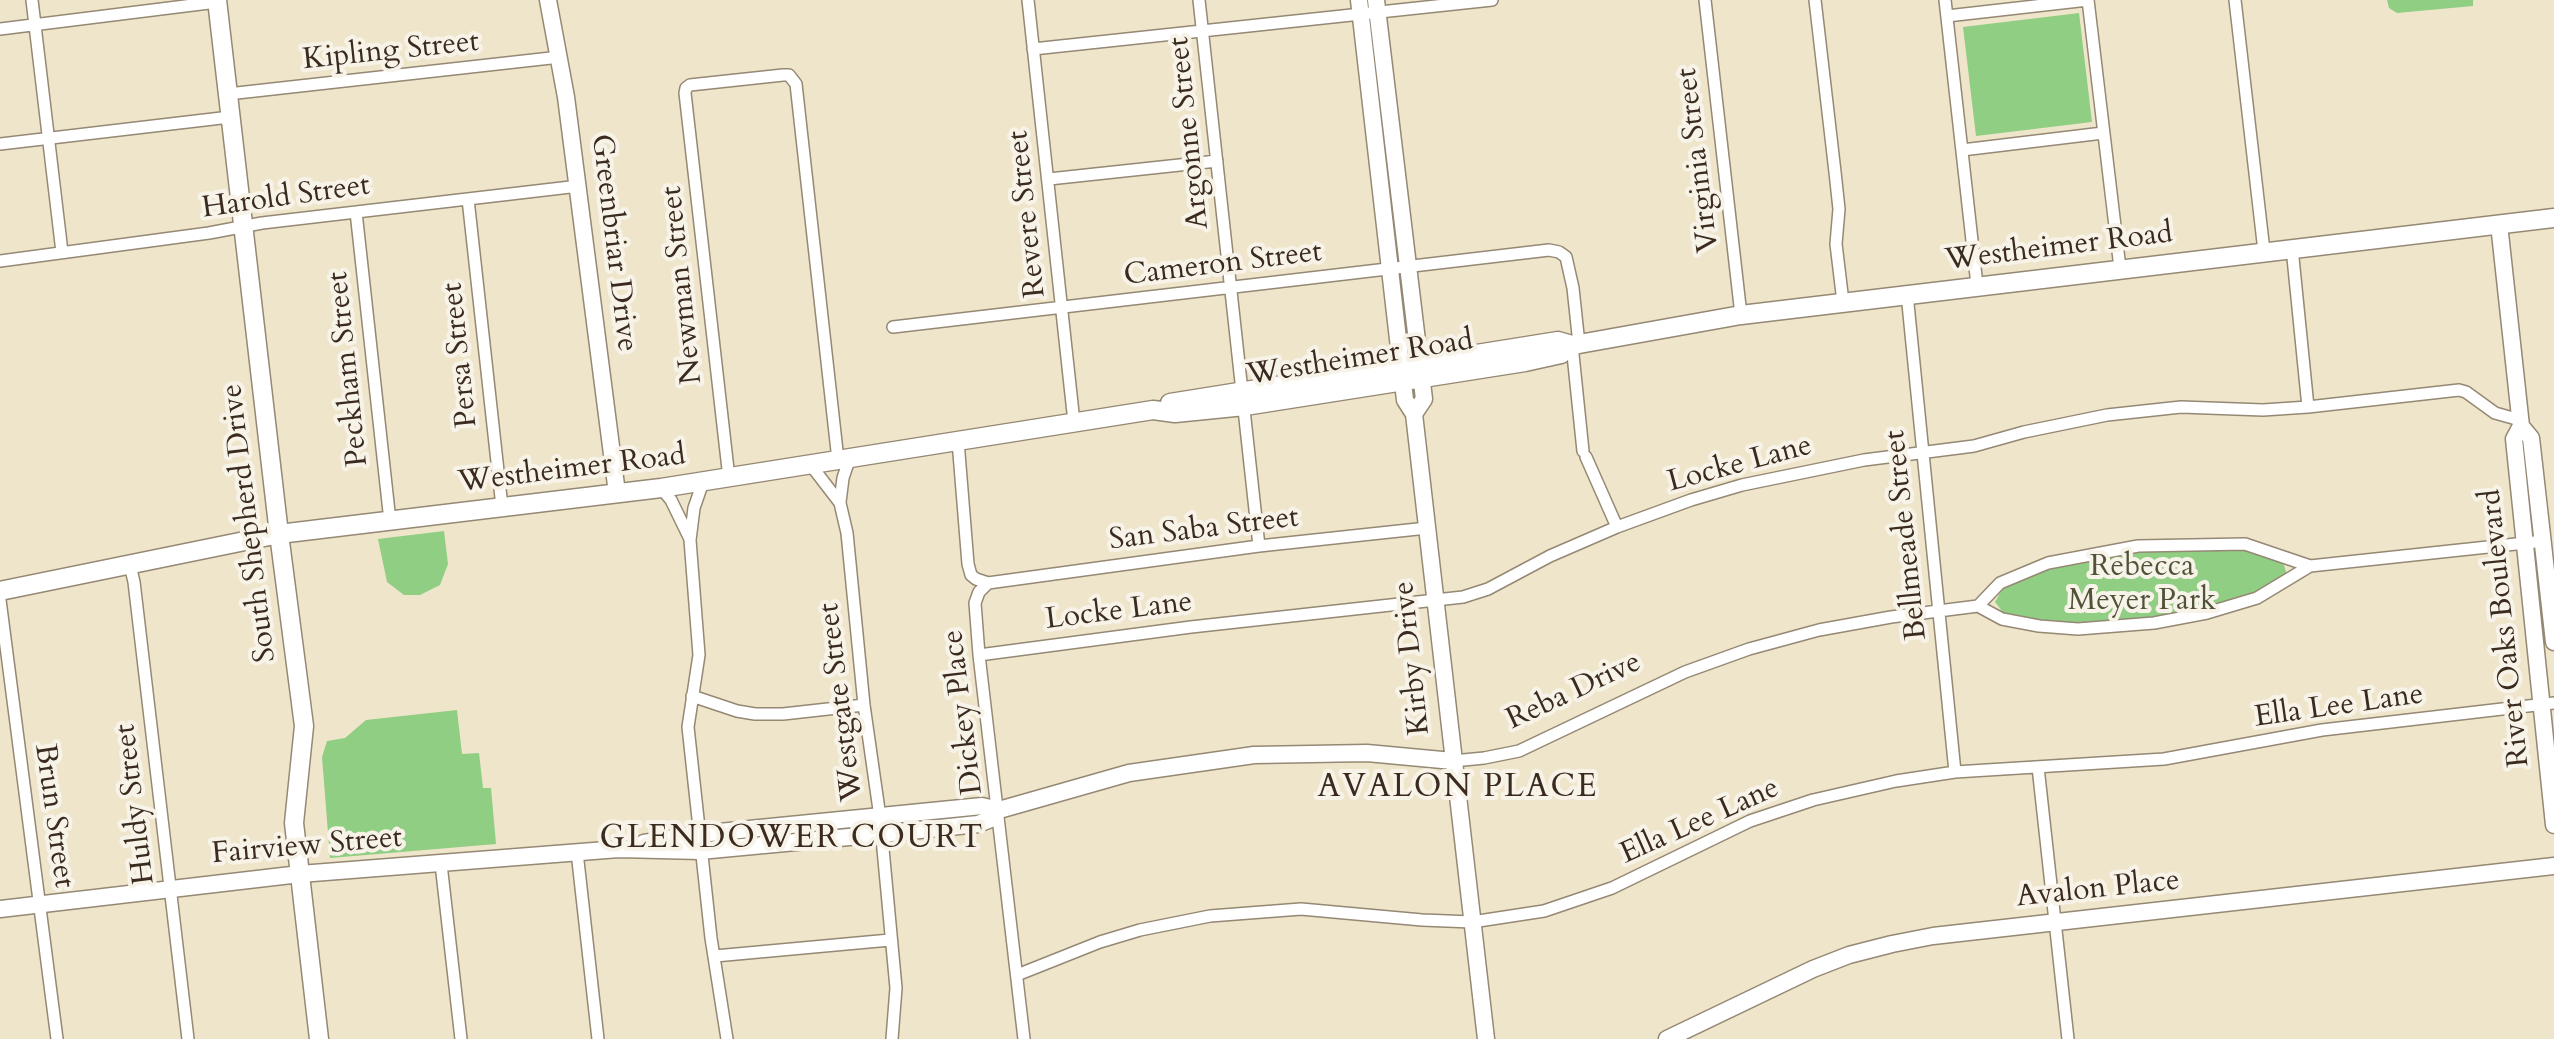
<!DOCTYPE html>
<style>
body{margin:0}
canvas{display:block;background:#efe5ca}
</style>
<canvas width="2554" height="1039"></canvas>
<script>
const ctx = document.querySelector('canvas').getContext('2d');
ctx.lineJoin = 'round';
function fillPath(path, color) { ctx.fillStyle = color; ctx.fill(path, 'evenodd'); }
const poly = rows => new Path2D(rows.map(r => 'M' + r).join(''));
function strokePath(path, color, width, dash) { ctx.strokeStyle = color; ctx.lineWidth = width; ctx.lineCap = dash ? 'butt' : 'round'; ctx.setLineDash(dash || []); ctx.stroke(path); }
function write(font, color, halo, rows, align = 'center') {
  ctx.font = font + ' Cardo,serif'; ctx.lineWidth = 8; ctx.setLineDash([]); ctx.textBaseline = 'middle'; ctx.strokeStyle = halo; ctx.fillStyle = color; for (const [text, x, y, turn = 0] of rows) {
    ctx.save(); ctx.translate(x, y); ctx.rotate((+turn || 0) * Math.PI / 180); ctx.textAlign = isNaN(turn) ? turn : align; if (halo) ctx.strokeText(text, 0, 0); ctx.fillText(text, 0, 0); ctx.restore();
  }
}
fillPath(poly([
 [2387,0,2473,0,2473,6,2397,13,2389,8],
 [2079,13,2092,122,1976,136,1963,27],
 [444,531,448,564,440,585,420,595,404,595,387,582,378,539],
 [2245,549,2283,562,2287,575,2256,594,2206,609,2154,618,2078,624,2039,622,2005,615,1995,602,2004,586,2049,567,2138,551],
 [457,710,462,754,479,753,483,788,491,788,496,844,330,858,322,757,327,741,345,738,366,720]
]), '#90ce84');
const street = poly([
 [32,0,62,252],
 [1028,0,1074,422],
 [1199,0,1259,546],
 [1705,0,1741,315],
 [1815,0,1835,172,1839,209,1836,244,1843,302],
 [1945,0,1977,285],
 [2235,0,2264,251],
 [1947,16,2088,0,2120,268],
 [0,29,217,2],
 [1033,49,1492,0],
 [228,94,560,57],
 [0,144,230,117],
 [1962,150,2103,133],
 [1049,179,1217,161],
 [468,199,502,507],
 [356,212,390,521],
 [2292,248,2308,407],
 [0,261,209,233,262,223,579,186],
 [1907,294,1955,772],
 [893,327,1549,250,1559,252,1566,257,1573,288,1579,344],
 [1572,345,1583,451],
 [958,441,968,564,971,575,976,579,988,583,1259,546,1427,528],
 [1586,457,1617,527],
 [810,464,840,503,847,533,864,705,880,817,896,988,892,1039],
 [729,478,685,93,686,88,690,85,783,75,789,75,796,84,838,460],
 [703,482,694,508,690,540,699,655,688,727,711,938,727,1039],
 [661,488,671,500,690,539],
 [840,502,843,478,850,457],
 [130,565,134,582,188,1039],
 [988,583,979,592,975,603,979,655,1024,1039],
 [0,600,57,1039],
 [1978,606,2000,583,2048,563,2138,546,2245,544,2310,566,2544,541],
 [979,655,1191,627,1463,597,1488,589,1550,556,1617,527,1691,500,1742,485,1864,460,1974,446,2024,432,2107,415,2181,407,2263,410,2308,407,2459,390,2466,392,2495,413,2520,420],
 [692,696,737,711,755,714,783,714,864,705],
 [1453,761,1484,758,1519,751,1685,672,1749,649,1819,630,1891,617,1978,606,2002,619,2039,626,2078,629,2154,623,2207,613,2257,598,2310,566],
 [2038,767,2068,1039],
 [577,852,598,1039],
 [441,864,461,1039],
 [715,956,890,940],
 [1017,975,1100,942,1140,930,1210,916,1301,909,1422,920,1472,922,1544,911,1612,888,1750,821,1813,800,1896,781,1955,772,2164,759,2322,730,2554,703]
]);
const secondary = poly([
 [548,0,566,97,617,493],
 [1359,0,1405,400,1414,414,1486,1039],
 [1376,0,1424,399,1414,414],
 [2499,224,2521,426,2514,439,2554,825],
 [2521,426,2531,438,2554,642],
 [644,843,699,834,982,806,999,810,1129,773,1254,755,1367,753,1453,761],
 [0,909,300,874,619,849,700,851,881,834,978,824,991,819,999,810],
 [1667,1039,1813,969,1849,955,1892,944,1933,936,2554,866]
]);
const primary = poly([
 [217,0,279,534,304,726,294,823,319,1039],
 [1170,403,1558,341,1572,345,1579,344,1741,315,2554,218],
 [0,591,279,534,661,488,1153,410,1175,413,1245,406,1525,362,1561,354,1572,345]
]);
strokePath(street, '#958874', 14);
strokePath(secondary, '#958874', 19);
strokePath(primary, '#958874', 21);
strokePath(street, '#fff', 11);
strokePath(secondary, '#fff', 16);
strokePath(primary, '#fff', 18);
write('30px', '#3b2a1e', '#f7f3e8', [
 ["Kipling Street",391,52,-6],
 ["Argonne Street",1190,133,-96],
 ["Virginia Street",1699,160,-97],
 ["Harold Street",286,198,-8],
 ["Revere Street",1028,214,-96],
 ["Greenbriar Drive",613,243,83],
 ["Westheimer Road",2059,248,-7],
 ["Cameron Street",1223,265,-7],
 ["Newman Street",683,285,-96],
 ["Persa Street",461,355,-96],
 ["Westheimer Road",1360,359,-9],
 ["Peckham Street",349,369,-96],
 ["Locke Lane",1740,465,-15],
 ["Westheimer Road",572,470,-7],
 ["South Shepherd Drive",250,523,-97],
 ["San Saba Street",1204,530,-7],
 ["Bellmeade Street",1907,535,-96],
 ["Locke Lane",1119,612,-7],
 ["River Oaks Boulevard",2506,628,-96],
 ["Kirby Drive",1413,658,-96],
 ["Reba Drive",1574,692,-25],
 ["Westgate Street",842,702,-97],
 ["Ella Lee Lane",2339,707,-8],
 ["Dickey Place",964,712,-97],
 ["Huldy Street",136,804,-97],
 ["Brun Street",53,816,82],
 ["Ella Lee Lane",1700,822,-24],
 ["Fairview Street",307,847,-5],
 ["Avalon Place",2098,890,-6]
]);
write('30px', '#505338', '#f7f3e8', [
 ["Rebecca",2142,568],
 ["Meyer Park",2142,602]
]);
ctx.letterSpacing = '2px';
write('32px', '#3b2a1e', '#f7f3e8', [
 ["AVALON PLACE",1458,789],
 ["GLENDOWER COURT",792,840]
]);
ctx.letterSpacing = '0px';
</script>
